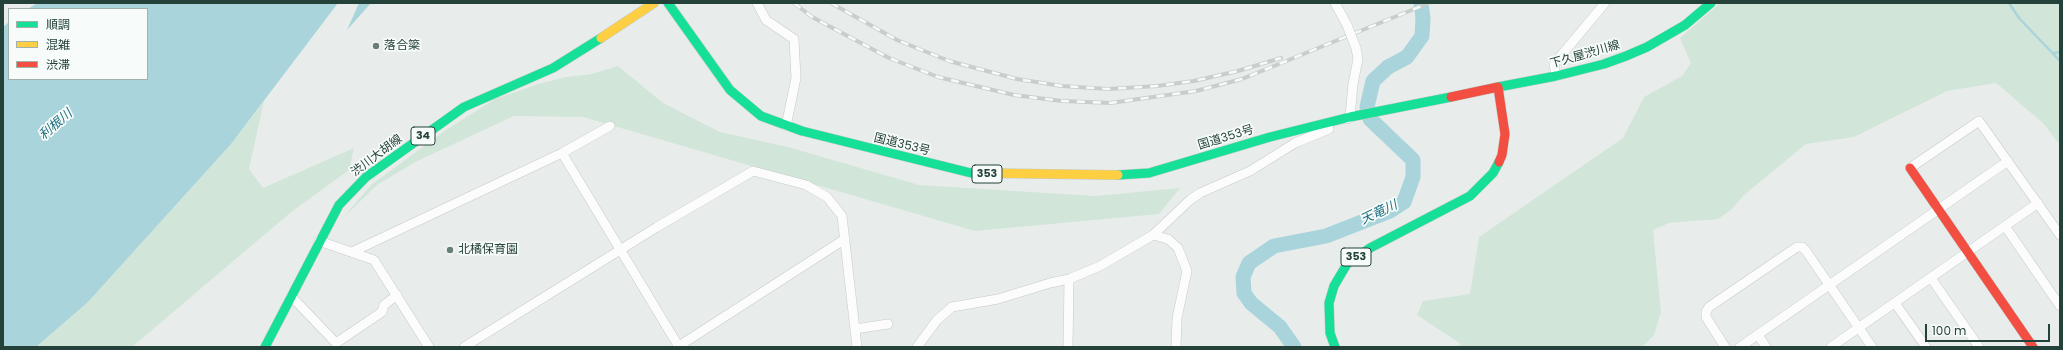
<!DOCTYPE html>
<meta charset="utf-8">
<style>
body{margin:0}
#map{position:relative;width:2063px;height:350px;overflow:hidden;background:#e8edeb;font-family:Poppins,"Noto Sans JP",sans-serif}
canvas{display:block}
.frame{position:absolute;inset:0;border:4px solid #24423a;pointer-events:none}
.legend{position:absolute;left:8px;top:8px;width:140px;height:72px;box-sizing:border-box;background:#f7fbf9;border:1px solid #a3b1ad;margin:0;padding:5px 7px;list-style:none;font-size:12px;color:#24423a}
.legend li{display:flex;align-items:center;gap:8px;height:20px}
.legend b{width:20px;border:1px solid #a3b1ad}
.scale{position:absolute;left:1925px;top:324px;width:125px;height:18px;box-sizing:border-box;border:2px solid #24423a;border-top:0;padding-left:5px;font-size:12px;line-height:14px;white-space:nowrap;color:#24423a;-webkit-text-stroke:3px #f7fbf9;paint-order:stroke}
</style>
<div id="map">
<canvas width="2063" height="350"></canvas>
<div class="frame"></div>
<ul class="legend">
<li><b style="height:5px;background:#16e098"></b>順調</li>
<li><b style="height:5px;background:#ffcf43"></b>混雑</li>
<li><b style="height:5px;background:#f24e42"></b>渋滞</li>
</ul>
<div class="scale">100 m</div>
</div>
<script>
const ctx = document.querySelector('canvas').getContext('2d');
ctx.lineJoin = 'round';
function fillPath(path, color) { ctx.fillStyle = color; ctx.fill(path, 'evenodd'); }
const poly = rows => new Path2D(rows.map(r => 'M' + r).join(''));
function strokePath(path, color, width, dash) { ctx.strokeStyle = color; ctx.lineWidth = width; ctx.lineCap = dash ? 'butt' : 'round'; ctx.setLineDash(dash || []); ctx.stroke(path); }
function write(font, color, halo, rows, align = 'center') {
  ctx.font = font + ' Poppins,"Noto Sans JP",sans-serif'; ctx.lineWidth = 3.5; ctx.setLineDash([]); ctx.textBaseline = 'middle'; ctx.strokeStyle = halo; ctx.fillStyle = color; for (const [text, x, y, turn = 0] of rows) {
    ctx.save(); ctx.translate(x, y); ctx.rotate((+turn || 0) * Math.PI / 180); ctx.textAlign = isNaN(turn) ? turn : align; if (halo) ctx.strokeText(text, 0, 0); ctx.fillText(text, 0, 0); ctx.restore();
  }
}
fillPath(poly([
 [1720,3,2060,3,2060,145,2043,123,1996,83,1947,91,1854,137,1806,144,1744,195,1731,210,1718,219,1669,223,1653,230,1661,312,1654,335,1642,347,1455,347,1461,344,1417,315,1423,301,1470,294,1479,237,1623,138,1644,97,1682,76,1691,63,1680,38],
 [618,66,663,103,720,132,788,147,919,185,1095,196,1180,188,1159,214,975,231,583,117,514,116,415,162,377,185,342,219,371,185,446,130,495,99,538,84,566,77,592,74],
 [264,101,249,169,263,188,354,148,349,170,290,213,132,347,36,347,88,302,231,144]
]), '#d1e6d8');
fillPath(poly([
 [37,3,338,3,231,144,88,302,36,347,3,347,3,27,9,22,9,79,147,79,147,9,28,9],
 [359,3,371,3,347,30]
]), '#a9d4db');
strokePath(poly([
 [2009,3,2019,18,2060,61],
 [2053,53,2060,52]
]), '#a9d4db', 2.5);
strokePath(poly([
 [1294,347,1280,327,1251,303,1244,293,1243,277,1249,263,1274,246,1326,236,1390,211,1404,202,1413,177,1413,160,1370,119,1367,107,1373,81,1388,67,1407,57,1422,36,1423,18,1421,3]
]), '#a9d4db', 15);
const street = poly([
 [757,3,766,20,794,39,796,78,786,126],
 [1335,3,1347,25],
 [1556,76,1554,64,1605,3],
 [1347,119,1350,117,1353,84,1358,59,1356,48],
 [562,153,679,347],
 [1910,168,1979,121,2060,235],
 [2005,226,2060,306],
 [1153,235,1168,239,1178,248,1187,271,1177,318,1176,347],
 [319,241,374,260,429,347],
 [352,252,562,153,610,126],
 [1931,278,1979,347],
 [291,296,336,343,382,312,384,305,397,295],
 [1895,303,1926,347],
 [855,329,888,324],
 [1758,335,1766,347],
 [679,346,845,239],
 [464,347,657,227,753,171,806,185,827,197,842,216,857,347],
 [917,347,937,320,952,307,998,299,1050,283,1069,279,1100,266,1153,235,1190,200,1200,193,1250,171,1295,143,1329,129],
 [1068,347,1069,279],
 [1725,347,1706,317,1706,312,1709,307,1797,247,1802,247,1806,251,1872,347],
 [1740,347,2008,161],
 [1831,347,2038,203]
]);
const fast = poly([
 [668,3,730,90,761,116,802,131,971,173,981,173],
 [1498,87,1556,76,1604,64,1626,56,1647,47,1685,25,1711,3],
 [1118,175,1149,173,1270,137,1350,117,1451,97],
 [265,347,339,205,366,177,464,107,553,68,601,38],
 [1335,347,1330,333,1329,303,1334,286,1347,264,1370,248,1470,196,1493,173,1499,162]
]);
const slow = poly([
 [601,38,654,3],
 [981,173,1118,175]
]);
const jam = poly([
 [1451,97,1498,87,1505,134,1502,155,1499,162],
 [1910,168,2033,347]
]);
strokePath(street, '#c5cac8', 10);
strokePath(fast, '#c3cbc8', 10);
strokePath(slow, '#c3cbc8', 10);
strokePath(jam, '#c3cbc8', 10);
strokePath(street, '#fcfcfc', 9);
strokePath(fast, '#16e098', 9);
strokePath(slow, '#ffcf43', 9);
strokePath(jam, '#f24e42', 9);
const rail = poly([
 [794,3,812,17,889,58,938,77,1014,95,1062,101,1110,103,1196,91,1242,79,1429,3],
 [831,3,897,40,949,61,1017,79,1062,86,1108,89,1157,86,1194,81,1238,71,1281,58]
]);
strokePath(rail, '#c9cdcc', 4);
strokePath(rail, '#f7fbf9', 2.5, [8]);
const streetBridge = poly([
 [1347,25,1356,48]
]);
strokePath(streetBridge, '#c5cac8', 10, []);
strokePath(streetBridge, '#fcfcfc', 9);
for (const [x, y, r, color] of [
 [376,46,4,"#697e78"],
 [450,250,4,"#697e78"]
]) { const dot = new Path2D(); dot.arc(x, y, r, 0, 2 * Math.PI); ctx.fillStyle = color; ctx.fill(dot); strokePath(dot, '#f7fbf9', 1.5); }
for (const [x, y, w] of [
 [423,136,24],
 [987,174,30],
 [1356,257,30]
]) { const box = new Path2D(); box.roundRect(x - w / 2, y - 9, w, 18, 3); ctx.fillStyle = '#f7fbf9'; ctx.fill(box); strokePath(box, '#24423a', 1); }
write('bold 11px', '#24423a', null, [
 ["34",423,136],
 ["353",987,174],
 ["353",1356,257]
]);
write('12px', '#24423a', '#f7fbf9', [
 ["落合簗",384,46],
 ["北橘保育園",458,250]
], 'left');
write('12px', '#24423a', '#f7fbf9', [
 ["下久屋渋川線",1585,55,-16],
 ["国道353号",1226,138,-17],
 ["国道353号",902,145,14],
 ["渋川大胡線",377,156,-37]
]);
write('italic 13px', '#1c6f80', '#f7fbf9', [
 ["利根川",56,125,-41],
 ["天竜川",1379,213,-25]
]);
</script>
